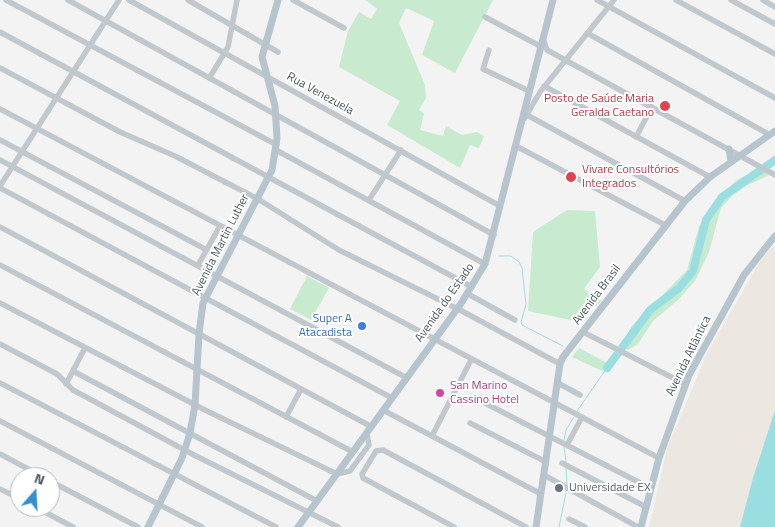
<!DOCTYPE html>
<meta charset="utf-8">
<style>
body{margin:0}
#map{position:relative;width:775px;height:527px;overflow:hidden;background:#f4f3f3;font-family:"Titillium Web",sans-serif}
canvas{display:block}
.north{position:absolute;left:10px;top:467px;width:50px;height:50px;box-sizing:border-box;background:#fff;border:1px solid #b7bcbf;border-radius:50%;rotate:19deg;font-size:14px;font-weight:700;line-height:20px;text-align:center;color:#4c585e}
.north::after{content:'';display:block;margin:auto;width:18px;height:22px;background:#338fce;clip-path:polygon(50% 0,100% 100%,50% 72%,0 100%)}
</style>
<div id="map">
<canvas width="775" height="527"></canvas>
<div class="north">N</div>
</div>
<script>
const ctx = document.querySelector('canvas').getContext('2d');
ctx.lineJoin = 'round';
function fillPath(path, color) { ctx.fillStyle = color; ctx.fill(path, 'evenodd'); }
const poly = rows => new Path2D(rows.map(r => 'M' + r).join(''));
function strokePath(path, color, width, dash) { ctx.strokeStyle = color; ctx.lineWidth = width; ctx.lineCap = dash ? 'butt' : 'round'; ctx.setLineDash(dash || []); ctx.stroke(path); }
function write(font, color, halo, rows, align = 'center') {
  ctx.font = font + ' "Titillium Web",sans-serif'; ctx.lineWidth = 4; ctx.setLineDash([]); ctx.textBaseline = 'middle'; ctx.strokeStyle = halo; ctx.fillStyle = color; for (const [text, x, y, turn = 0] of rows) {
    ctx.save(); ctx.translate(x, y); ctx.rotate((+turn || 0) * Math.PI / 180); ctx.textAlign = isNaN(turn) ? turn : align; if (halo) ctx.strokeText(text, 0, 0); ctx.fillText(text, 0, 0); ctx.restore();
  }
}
fillPath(poly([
 [365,0,493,0,455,73,422,55,434,21,406,8,399,23,425,85,426,98,419,110,424,113,420,130,443,136,446,126,462,135,477,132,484,136,479,148,470,145,460,168,387,125,400,101,339,67,348,31,359,12,371,19,377,9],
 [757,169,769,175,746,186,732,196,721,208,709,252,695,281,678,300,653,321,638,344,628,350,621,344,632,326,687,270,699,226,715,200,737,180],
 [567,210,595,211,600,267,584,289,602,301,575,321,528,311,533,232],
 [307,276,329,288,311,320,290,309],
 [579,348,607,363,602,371,572,357]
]), '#c8ebd0');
fillPath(poly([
 [775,246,775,410,740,527,649,527,667,449,707,353,758,265,768,251]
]), '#ece7e1');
fillPath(poly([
 [775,410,775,527,740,527,753,478]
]), '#9bdee2');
strokePath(poly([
 [499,256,511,256,519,262,522,268,526,304,521,322,522,325,563,346],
 [577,411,607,368],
 [564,440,566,430,574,417],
 [564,447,566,462],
 [566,468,567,484],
 [559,527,566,493]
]), '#9bdee2', 1);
strokePath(poly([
 [607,368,650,310,679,288,693,271,706,220,722,197,775,160]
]), '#9bdee2', 8);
strokePath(poly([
 [6,0,277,145],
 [68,0,494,235],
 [129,0,500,206],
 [188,0,278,52],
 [293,0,344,28],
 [597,0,775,98],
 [676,0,775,54],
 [731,0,775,24],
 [763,0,775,7],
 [485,17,540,46],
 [0,32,472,287],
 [587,33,770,135],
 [544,41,547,50,775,175],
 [489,50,483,69,529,91],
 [0,68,120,132,175,156,258,199,339,250,460,310,560,364],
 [210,77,228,47,237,0],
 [544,86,710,177],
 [0,109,659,458],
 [527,115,685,201],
 [525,118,540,92,614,0],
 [636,137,652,107],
 [0,140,207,250],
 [516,146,665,225],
 [276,150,485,264],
 [0,160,407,378],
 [0,186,119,0],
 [0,188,392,398],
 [369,200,401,150],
 [0,227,372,427],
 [0,265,353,452],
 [198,265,220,226],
 [468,294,515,320],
 [0,303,205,410,337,474,350,471,369,445,367,434],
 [583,332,685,384],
 [0,344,57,374,73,390,194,455,338,527],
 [73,371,317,501],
 [0,383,276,527],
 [558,383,580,395],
 [66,384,85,348],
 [479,400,650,488],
 [383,410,541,494],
 [286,417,301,389],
 [0,421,202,527],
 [470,423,546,462],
 [432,436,471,360],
 [567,445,582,417],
 [0,454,43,477],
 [562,463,646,507],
 [544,475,638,527],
 [50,481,138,527],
 [0,489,20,499],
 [35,507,73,527],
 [569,519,585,527],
 [454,527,363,478,362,474,376,451,383,450,526,527]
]), '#c0c8cd', 5.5);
strokePath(poly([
 [729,149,731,161],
 [148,527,182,458,190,433,195,405,199,334,203,303,272,170,277,138,275,106,262,57,278,0],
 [298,527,460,305,485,264,553,0],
 [536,527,560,364,563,357,685,201,710,177,775,131],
 [641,527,659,458,689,375,744,275,775,236]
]), '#b6c5cd', 7);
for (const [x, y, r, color] of [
 [665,106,6,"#e0444e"],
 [571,177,6,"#e0444e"],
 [362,326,5,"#3f7fe0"],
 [440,393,5,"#d1479c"],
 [559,488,5,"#6b7280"]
]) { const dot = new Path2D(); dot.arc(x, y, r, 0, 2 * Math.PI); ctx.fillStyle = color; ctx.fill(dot); strokePath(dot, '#fff', 2); }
write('12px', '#4c585e', '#fff', [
 ["Rua Venezuela",320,94,29],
 ["Avenida Martin Luther",221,245,-63],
 ["Avenida Brasil",597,295,-53],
 ["Avenida do Estado",445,303,-55],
 ["Avenida Atlântica",689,356,-64]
]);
write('12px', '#be3a42', '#fff', [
 ["Posto de Saúde Maria",654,99],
 ["Geralda Caetano",654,113],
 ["Vivare Consultórios",582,170,"left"],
 ["Integrados",582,184,"left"]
], 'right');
write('12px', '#366cbe', '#fff', [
 ["Super A",352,319],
 ["Atacadista",352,333]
], 'right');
write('12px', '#b23c85', '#fff', [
 ["San Marino",450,386],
 ["Cassino Hotel",450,400]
], 'left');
write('12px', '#5b616d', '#fff', [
 ["Universidade EX",569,488]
], 'left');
</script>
